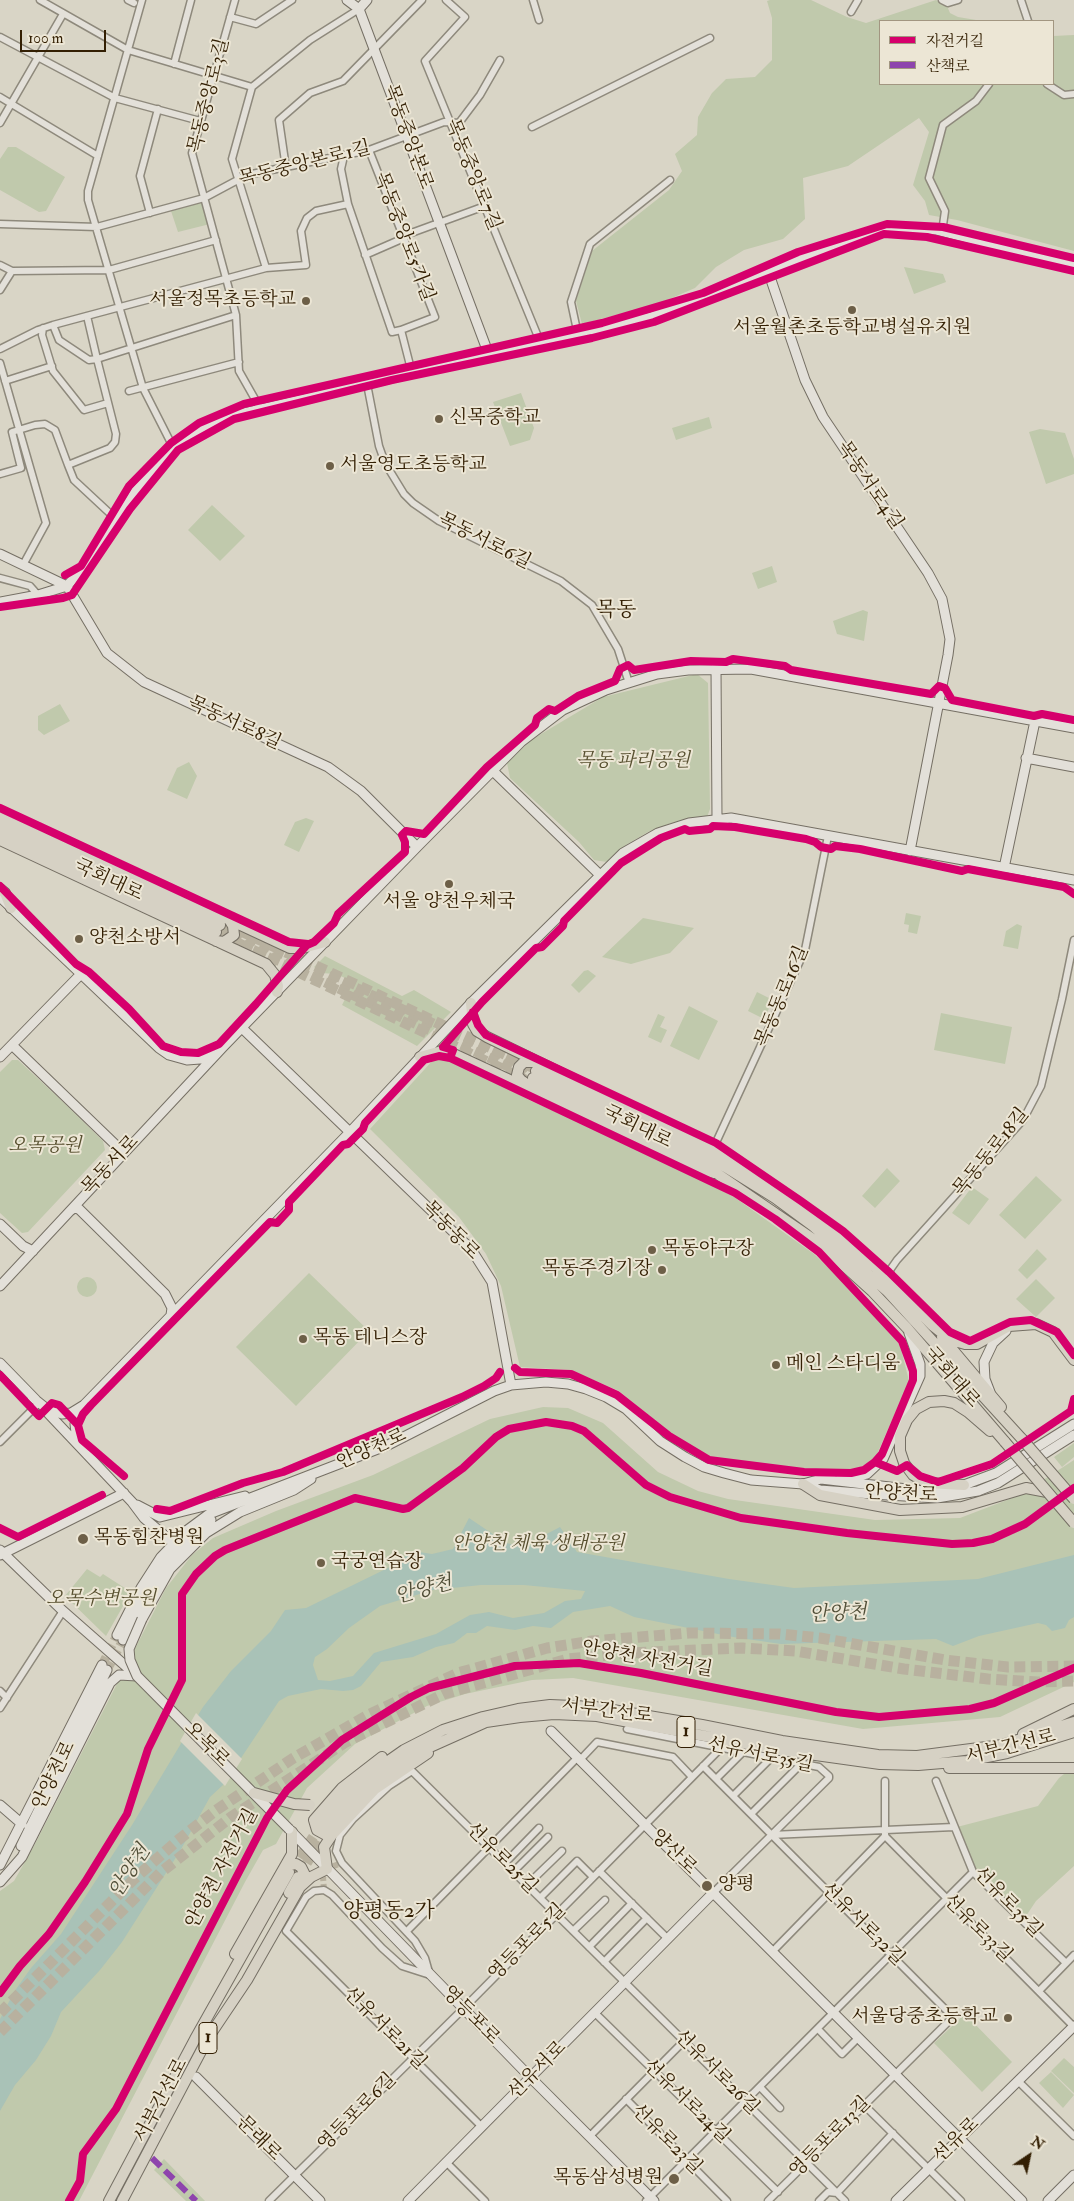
<!DOCTYPE html>
<meta charset="utf-8">
<style>
body{margin:0}
#map{position:relative;width:1074px;height:2201px;overflow:hidden;background:#d9d5c6;font-family:"IM FELL Double Pica","Noto Serif KR",serif}
canvas{display:block}
.legend{position:absolute;left:879px;top:20px;width:175px;height:65px;box-sizing:border-box;background:#ece6d5;border:1px solid #a29681;margin:0;padding:6px 9px;list-style:none;font-size:15px;color:#331f03}
.legend li{display:flex;align-items:center;gap:10px;height:25px}
.legend b{width:25px;border:1px solid #a29681}
.north{position:absolute;left:1004px;top:2131px;width:50px;height:50px;-webkit-text-stroke:4px #ece6d5;paint-order:stroke;rotate:34deg;font-size:14px;font-weight:700;line-height:20px;text-align:center;color:#331f03}
.north::after{content:'';display:block;margin:auto;width:18px;height:22px;background:#331f03;clip-path:polygon(50% 0,100% 100%,50% 72%,0 100%)}
.scale{position:absolute;left:20px;top:30px;width:86px;height:22px;box-sizing:border-box;border:2px solid #331f03;border-top:0;padding-left:6px;font-size:15px;line-height:18px;white-space:nowrap;color:#331f03;-webkit-text-stroke:4px #ece6d5;paint-order:stroke}
</style>
<div id="map">
<canvas width="1074" height="2201"></canvas>
<ul class="legend">
<li><b style="height:6px;background:#d6006c"></b>자전거길</li>
<li><b style="height:6px;background:#8e44ad"></b>산책로</li>
</ul>
<div class="north">N</div>
<div class="scale">100 m</div>
</div>
<script>
const ctx = document.querySelector('canvas').getContext('2d');
ctx.lineJoin = 'round';
function fillPath(path, color) { ctx.fillStyle = color; ctx.fill(path, 'evenodd'); }
const poly = rows => new Path2D(rows.map(r => 'M' + r).join(''));
function strokePath(path, color, width, dash) { ctx.strokeStyle = color; ctx.lineWidth = width; ctx.lineCap = dash ? 'butt' : 'round'; ctx.setLineDash(dash || []); ctx.stroke(path); }
function write(font, color, halo, rows, align = 'center') {
  ctx.font = font + ' "IM FELL Double Pica","Noto Serif KR",serif'; ctx.lineWidth = 4; ctx.setLineDash([]); ctx.textBaseline = 'middle'; ctx.strokeStyle = halo; ctx.fillStyle = color; for (const [text, x, y, turn = 0] of rows) {
    ctx.save(); ctx.translate(x, y); ctx.rotate((+turn || 0) * Math.PI / 180); ctx.textAlign = isNaN(turn) ? turn : align; if (halo) ctx.strokeText(text, 0, 0); ctx.fillText(text, 0, 0); ctx.restore();
  }
}
fillPath(poly([
 [770,0,811,0,847,17,866,23,936,0,947,6,950,13,958,17,982,21,880,21,880,84,1053,84,1053,36,1074,35,1074,251,957,220,929,215,925,201,913,185,929,132,919,118,848,166,803,178,805,219,783,239,744,250,716,267,695,288,658,304,582,324,576,301,592,251,669,190,682,171,675,154,697,135,698,117,712,93,726,79,755,77,772,60,772,18,767,1],
 [8,147,16,147,65,177,46,211,39,212,0,190,0,159],
 [204,202,210,224,178,232,171,211],
 [904,267,943,274,946,282,914,294],
 [521,393,534,428,530,440,510,446,493,402],
 [709,417,712,428,676,440,672,428],
 [1040,429,1065,433,1074,459,1074,474,1046,484,1029,432],
 [212,505,245,536,220,561,188,530],
 [772,566,777,582,758,589,752,573],
 [863,610,868,612,864,641,837,634,833,621],
 [697,674,708,683,710,809,707,817,671,823,648,832,626,845,607,862,594,860,579,842,510,778,507,763,531,740,603,697],
 [60,704,70,721,44,735,38,730,38,716],
 [189,762,197,776,187,799,167,790,177,768],
 [306,818,314,821,299,852,284,845,295,822],
 [906,913,921,916,917,934,908,932,909,925,904,924],
 [643,918,694,928,670,953,631,964,602,957],
 [1017,924,1022,926,1018,949,1003,946,1006,931],
 [325,956,402,996,414,990,451,1012,417,1046,342,1005,348,993,345,978,336,974,321,973,314,967],
 [588,970,596,976,579,993,571,985,584,971],
 [757,992,773,1000,764,1019,748,1011],
 [689,1006,718,1021,699,1060,670,1046],
 [941,1013,1012,1027,1005,1064,934,1050],
 [658,1014,665,1017,660,1027,667,1030,661,1043,648,1037],
 [434,1059,449,1059,531,1101,642,1150,734,1197,814,1254,874,1311,900,1345,909,1381,874,1461,853,1470,785,1469,712,1458,672,1434,619,1391,571,1370,520,1367,501,1286,486,1254,459,1217,370,1129],
 [12,1060,18,1060,61,1100,103,1141,105,1150,28,1232,22,1233,0,1213,0,1072],
 [887,1168,900,1181,875,1208,862,1196],
 [1036,1176,1062,1200,1025,1239,999,1215],
 [972,1187,989,1199,969,1225,952,1213],
 [1037,1249,1047,1259,1027,1279,1018,1270],
 [309,1273,369,1331,296,1406,236,1347],
 '77 1287a10 10 0 1 1 20 0a10 10 0 1 1-20 0Z',
 [1036,1279,1055,1298,1036,1317,1016,1299],
 [543,1407,568,1408,603,1423,658,1472,698,1491,728,1499,875,1520,960,1518,1020,1495,1074,1460,1074,1682,1000,1717,863,1729,573,1678,532,1680,465,1694,427,1706,355,1744,307,1788,276,1844,263,1850,245,1882,79,2201,0,2201,0,1891,14,1881,35,1844,166,1588,192,1555,213,1538,276,1511,373,1475,490,1419],
 [1074,1443,1074,1457,1062,1467,1054,1457],
 [87,1569,100,1577,103,1574,131,1592,106,1636,65,1596],
 [1069,1770,1074,1770,1074,1866,1036,1901,1024,1919,975,1870,957,1827,1038,1806,1059,1778],
 [965,2014,1012,2062,982,2092,934,2043],
 [1064,2058,1074,2067,1074,2093,1051,2071],
 [1051,2072,1074,2095,1063,2108,1039,2083],
 [164,2159,205,2201,186,2201,154,2170]
]), '#c0c9ac');
fillPath(poly([
 [469,1518,506,1543,520,1546,537,1545,537,1539,560,1527,577,1552,729,1579,794,1588,978,1579,1074,1555,1074,1617,1069,1620,1065,1628,1052,1631,1046,1625,1038,1623,979,1636,953,1646,936,1639,781,1644,733,1637,634,1617,610,1606,573,1612,551,1628,533,1626,515,1630,487,1626,476,1633,467,1633,454,1643,436,1647,413,1657,381,1662,361,1686,353,1690,343,1691,321,1689,288,1696,279,1701,223,1785,210,1797,180,1851,122,1942,100,1970,61,2012,51,2036,36,2060,15,2085,0,2111,0,2019,14,1992,31,1968,61,1934,132,1825,203,1707,231,1671,271,1631,285,1610,306,1608,394,1565,413,1551,432,1554,453,1549],
 [481,1585,524,1585,585,1591,581,1599,565,1601,544,1613,513,1618,489,1612,470,1615,436,1634,374,1653,353,1676,330,1681,318,1680,313,1665,315,1657,327,1649,349,1628,380,1606,433,1590]
]), '#a9c2b7');
fillPath(poly([
 [196,1713,242,1759,225,1786,180,1741]
]), '#d9d5c6');
strokePath(poly([
 [324,1890,323,1877,331,1867,342,1863]
]), '#b8b19f', 6, [6, 3]);
strokePath(poly([
 [102,1665,117,1635],
 [107,1670,123,1640]
]), '#b8b19f', 9, [9, 4.5]);
strokePath(poly([
 [220,925,536,1071],
 [216,932,533,1078],
 [291,1870,321,1825],
 [299,1876,328,1828]
]), '#b8b19f', 10, [10, 5]);
strokePath(poly([
 [226,924,547,1074],
 [208,929,525,1080],
 [0,2013,133,1880,177,1841,215,1811,292,1759,370,1714,458,1673,547,1648,592,1641,689,1633,780,1634,820,1638,945,1660,1008,1667,1074,1666],
 [0,2032,160,1873,231,1817,346,1742,444,1694,568,1659,628,1653,742,1648,795,1651,904,1669,988,1679,1037,1682,1074,1681]
]), '#b8b19f', 11, [11, 5.5]);
const street = poly([
 [40,0,128,50,252,87],
 [128,0,134,3],
 [142,0,88,191,88,200,143,388,173,447],
 [235,0,192,153,236,315,239,371,260,408],
 [446,0,465,17,425,61,541,344],
 [533,0,539,20],
 [942,0,948,3,958,0],
 [1021,0,1028,21],
 [851,12,858,0],
 [230,17,256,24,292,0],
 [0,37,115,98,200,121],
 [174,64,191,0],
 [1047,84,1064,95,1074,94],
 [0,97,98,156],
 [0,123,63,14],
 [532,127,710,38],
 [369,150,435,317,401,330],
 [344,156,341,169,348,204,391,329,392,332,401,330,412,373],
 [286,168,279,120,310,93,343,81,422,0],
 [150,213,140,176,158,109],
 [0,224,97,227,204,198,247,175,369,150,444,122,459,123,480,95,500,60],
 [942,232,945,211,929,178,943,125,976,101,989,84],
 [403,236,485,206],
 [365,255,404,238],
 [0,265,12,271,109,270,216,240],
 [266,268,232,159,252,87,310,40,359,9],
 [0,290,12,271],
 [53,325,59,340,89,360,97,359,87,316],
 [43,328,42,335,53,371,84,410,108,403],
 [578,335,571,302,590,244,670,180],
 [0,349,38,330,53,325,266,268,306,265,301,231,307,218,316,211,348,204],
 [0,363,46,523,23,565],
 [5,381,52,366],
 [367,384,379,446,385,463,404,494,413,503,439,521,561,581,592,605,618,649,629,683],
 [129,391,239,362],
 [0,474,21,468,12,432,35,425,45,424,55,430,68,465],
 [117,520,74,480,68,465,110,448,115,442,116,434,97,359,236,315],
 [0,578,30,586,38,595],
 [713,1149,805,950,828,836],
 [891,1282,890,1270,897,1260,1023,1120,1041,1086,1062,999,1074,940],
 [0,1442,39,1403],
 [0,1691,7,1698],
 [0,1708,63,1611],
 [627,1729,819,1767,829,1776,829,1778,714,1892],
 [580,1760,597,1742,673,1757,692,1777],
 [703,1766,951,2015,950,2020,768,2201],
 [716,1779,743,1752],
 [885,1781,885,1836,1074,2027],
 [936,1781,973,1872,1066,1963],
 [733,1796,771,1758],
 [751,1814,801,1764],
 [771,1835,954,1827],
 [505,1863,539,1828],
 [599,1871,668,1939],
 [513,1872,548,1837],
 [527,1885,562,1851],
 [540,1898,577,1861,593,1877],
 [407,1931,578,1757],
 [573,1931,605,1900],
 [589,1947,632,1903],
 [772,1952,885,1836],
 [604,1962,647,1918],
 [429,1972,425,1958,415,1941,342,1863,336,1851,340,1835,353,1819,389,1786,412,1771,845,2201],
 [430,1975,402,1966,382,1948,332,1895,324,1890,314,1891,306,1897,286,1931,482,2127],
 [1039,1991,1074,1955],
 [595,2013,778,2192],
 [818,2029,842,2054,858,2038],
 [1018,2081,1074,2136],
 [760,2087,780,2108],
 [626,2099,727,2201],
 [864,2105,961,2201],
 [590,2136,684,2041],
 [446,2162,485,2201],
 [269,2201,463,2009,722,1747],
 [646,2201,973,1872],
 [819,2201,828,2192,837,2193,893,2133]
]);
const secondary = poly([
 [347,0,359,9],
 [367,0,359,9,489,355],
 [768,271,805,380,823,417,928,573,942,599,950,639,948,655,910,851],
 [0,554,67,586],
 [67,586,107,653,144,682,328,767,361,791,417,847],
 [0,602,38,595,67,586,99,549,135,492,173,447,201,429,227,417,651,317,867,233,888,228,936,230,1074,266],
 [716,668,717,818],
 [1026,758,1074,767],
 [492,770,601,876],
 [1004,868,1035,721],
 [0,897,159,1048,169,1055,187,1060,200,1059,215,1053],
 [242,1028,471,1249,492,1282,511,1385],
 [12,1045,124,1153],
 [0,1057,81,974],
 [70,1211,74,1208,79,1209,165,1294,172,1308,171,1315],
 [0,1224,23,1246,33,1251],
 [0,1286,223,1047,417,847,521,742,563,710,606,690,657,674,688,670,751,669,1074,728],
 [0,1363,36,1400],
 [990,1392,985,1379,984,1362,993,1343,1006,1331],
 [32,1397,47,1409,62,1414,71,1413,84,1405,351,1131,471,1003,623,853,658,833,689,823,731,818,1074,880],
 [45,1410,132,1502,144,1518,178,1547],
 [77,1442,75,1424,82,1407],
 [839,1480,867,1474,883,1459,920,1376,920,1364,909,1333],
 [803,1484,821,1479,924,1491,937,1491,964,1485,996,1473,1074,1424],
 [137,1505,160,1517,245,1496],
 [0,1550,63,1611,137,1676],
 [0,1555,124,1493],
 [142,1619,170,1569,206,1533,240,1512,294,1490,311,1479],
 [117,1635,141,1588,161,1557,186,1531,209,1514,388,1445,494,1391,511,1385,546,1382,568,1384,586,1389,606,1397,626,1409,660,1441,685,1457,704,1467,724,1473,751,1480,803,1484,820,1490,872,1494,937,1498,978,1491,998,1483,1074,1435],
 [123,1640,148,1590,166,1563,193,1534,211,1520],
 [551,1731,1022,2201],
 [0,1805,22,1824],
 [289,1829,531,2078,654,2201],
 [21,1846,107,1670],
 [0,1865,102,1665],
 [0,1882,22,1857,110,1683,119,1675,137,1676],
 [196,2077,320,2201],
 [408,2201,714,1892],
 [896,2201,1074,2026],
 [1048,2201,1074,2175]
]);
const primary = poly([
 [0,813,290,948,303,948,325,942],
 [0,821,220,925],
 [0,830,216,932],
 [0,840,266,964,275,975,278,986,277,992],
 [0,889,5,893,11,908],
 [216,941,224,942,234,935,233,926,230,921],
 [471,1003,473,1024,477,1031,487,1037,686,1134,782,1193,839,1236,876,1268,932,1325,951,1340,965,1344,977,1344,1009,1326,1036,1324,1053,1332,1074,1360],
 [420,1057,445,1050,527,1088],
 [535,1062,524,1062,519,1067,517,1075,521,1080,535,1090,699,1169,714,1173],
 [536,1071,695,1148,775,1198,813,1226,887,1291,1022,1439],
 [533,1078,703,1161,719,1175,820,1244,872,1291,907,1328,1005,1442],
 [942,1337,1001,1407],
 [803,1484,820,1495,900,1510,962,1507,1026,1488,1047,1492],
 [964,1485,927,1483,913,1475,904,1463,900,1451,900,1436,907,1420,916,1409,929,1402,944,1401,954,1403,968,1412,990,1431],
 [1023,1734,1074,1709],
 [949,1768,1074,1768],
 [321,1825,364,1778,404,1750,443,1730,483,1717,518,1709,550,1705,595,1707,702,1725,782,1741,878,1755,917,1756,1002,1745,1074,1722],
 [328,1828,340,1813,362,1792,410,1756,486,1722,520,1717,554,1714,597,1716,780,1750,880,1764,918,1765,967,1761,1007,1753,1074,1732],
 [332,1835,328,1836,317,1830,314,1820,342,1788,382,1757],
 [283,1871,289,1865,296,1864,301,1867,305,1875,302,1884],
 [289,1893,298,1877],
 [235,1954,292,1854,292,1832],
 [204,2044,247,1980,300,1887,311,1877,327,1869,324,1847,332,1835,375,1789,428,1753],
 [109,2201,195,2039,289,1872],
 [122,2201,208,2038]
]);
strokePath(street, '#8e897c', 9);
strokePath(secondary, '#756f64', 11);
strokePath(primary, '#756f64', 12);
strokePath(street, '#e3e0d9', 6);
strokePath(secondary, '#e3e0d9', 9);
strokePath(primary, '#d6d1c4', 10);
const secondaryBridge = poly([
 [142,1619,129,1649,130,1660,137,1676,289,1829]
]);
const primaryBridge = poly([
 [1022,1439,1074,1499],
 [1005,1442,1074,1523],
 [254,1793,294,1804,310,1805]
]);
strokePath(secondaryBridge, '#756f64', 11, []);
strokePath(primaryBridge, '#756f64', 12, []);
strokePath(secondaryBridge, '#e3e0d9', 9);
strokePath(primaryBridge, '#d6d1c4', 10);
strokePath(poly([
 [152,2158,196,2201]
]), '#8e44ad', 6, [12, 6]);
strokePath(poly([
 [65,575,81,566,129,486,171,443,199,423,244,404,602,323,703,293,798,252,887,224,943,227,1074,258],
 [0,607,63,598,72,595,130,509,178,450,234,419,392,380,592,338,654,322,884,234,927,237,1074,271],
 [0,808,289,942,308,944],
 [0,886,76,964,89,972,129,1009,163,1046,181,1052,198,1053,219,1044,256,1004,307,945,314,942,334,923,338,914,405,852,405,842,402,835,406,831,424,834,487,767,535,725,537,718,549,709,555,711,578,696,615,681,620,669,628,665,634,670,691,661,726,662,733,659,785,666,791,670,931,694,939,686,945,688,952,700,1034,716,1042,714,1074,720],
 [473,1012,478,1025,486,1035,716,1143,801,1201,843,1231,889,1272,950,1332,970,1341,1010,1322,1031,1320,1057,1332,1074,1355],
 [450,1058,453,1050,443,1047,482,1002,536,948,542,947,563,926,564,921,621,863,661,838,685,829,689,831,710,829,713,826,735,827,806,839,815,842,821,847,831,849,835,846,860,849,962,871,968,869,1064,887,1074,894],
 [515,1368,520,1372,571,1374,617,1395,669,1436,709,1460,804,1472,851,1473,864,1470,875,1462,897,1471,907,1465,920,1476,938,1482,992,1464,1071,1411,1074,1399],
 [0,1375,39,1416,52,1403,59,1405,78,1425,82,1440,124,1476],
 [78,1425,83,1414,91,1405,270,1222,277,1223,289,1210,289,1202,343,1145,348,1144,363,1129,365,1123,424,1060,439,1056,450,1058,735,1193,775,1219,819,1252,902,1341,913,1371,913,1380,882,1454,875,1462],
 [157,1509,170,1511,243,1483,283,1472,462,1397,484,1386,496,1378,500,1372],
 [0,1528,18,1537,102,1495],
 [0,1993,20,1966,49,1934,85,1882,127,1814,148,1749,182,1680,182,1594,196,1574,215,1556,225,1550,355,1498,403,1509,408,1508,463,1468,496,1437,509,1429,546,1422,572,1426,584,1431,646,1485,670,1497,741,1518,847,1533,952,1544,973,1543,992,1539,1025,1524,1074,1488],
 [69,2201,80,2181,83,2154,116,2109,267,1818,287,1790,342,1740,411,1697,429,1688,515,1666,579,1663,641,1673,836,1712,879,1717,970,1709,994,1703,1074,1668]
]), '#d6006c', 8);
for (const [x, y, r, color] of [
 [306,301,5,"#6d5f47"],
 [852,310,5,"#6d5f47"],
 [439,419,5,"#6d5f47"],
 [330,466,5,"#6d5f47"],
 [449,884,5,"#6d5f47"],
 [79,939,5,"#6d5f47"],
 [652,1250,5,"#6d5f47"],
 [662,1270,5,"#6d5f47"],
 [303,1339,5,"#6d5f47"],
 [776,1365,5,"#6d5f47"],
 [83,1539,6,"#6d5f47"],
 [321,1563,5,"#6d5f47"],
 [707,1886,6,"#6d5f47"],
 [1008,2018,5,"#6d5f47"],
 [674,2179,6,"#6d5f47"]
]) { const dot = new Path2D(); dot.arc(x, y, r, 0, 2 * Math.PI); ctx.fillStyle = color; ctx.fill(dot); strokePath(dot, '#ece6d5', 2); }
for (const [x, y, w] of [
 [686,1732,18],
 [208,2038,18]
]) { const box = new Path2D(); box.roundRect(x - w / 2, y - 15.5, w, 31, 4); ctx.fillStyle = '#ece6d5'; ctx.fill(box); strokePath(box, '#331f03', 1); }
write('bold 18px', '#331f03', null, [
 ["1",686,1732],
 ["1",208,2038]
]);
write('19px', '#331f03', '#ece6d5', [
 ["목동중앙로3길",210,96,-76],
 ["목동중앙본로",407,137,70],
 ["목동중앙본로1길",305,165,-14],
 ["목동중앙로7길",472,175,68],
 ["목동중앙로5가길",403,237,69],
 ["목동서로4길",869,486,56],
 ["목동서로6길",484,542,27],
 ["목동서로8길",234,724,25],
 ["국회대로",108,881,25],
 ["목동동로16길",783,997,-67],
 ["국회대로",637,1128,26],
 ["목동동로18길",992,1153,-51],
 ["목동서로",111,1166,-47],
 ["목동동로",450,1231,46],
 ["국회대로",951,1378,49],
 ["안양천로",372,1450,-24],
 ["안양천로",901,1495,3],
 ["안양천 자전거길",647,1660,10],
 ["서부간선로",607,1712,7],
 ["오목로",206,1745,45],
 ["서부간선로",1011,1748,-14],
 ["선유서로35길",760,1756,12],
 ["안양천로",55,1776,-64],
 ["양산로",673,1853,44],
 ["선유로25길",501,1859,45],
 ["안양천 자전거길",223,1869,-62],
 ["선유로35길",1007,1903,46],
 ["선유서로32길",862,1925,45],
 ["선유로33길",977,1929,45],
 ["영등포로5길",528,1943,-45],
 ["영등포로",470,2016,46],
 ["선유서로21길",384,2029,45],
 ["선유서로",538,2071,-45],
 ["선유서로26길",716,2073,45],
 ["서부간선로",162,2101,-62],
 ["선유서로24길",686,2102,44],
 ["영등포로6길",358,2113,-45],
 ["영등포로13길",831,2138,-45],
 ["문래로",258,2139,45],
 ["선유로23길",666,2140,45],
 ["선유로",957,2141,-44]
]);
write('19px', '#331f03', '#ece6d5', [
 ["서울정목초등학교",296,301,"right"],
 ["서울월촌초등학교병설유치원",852,329,"center"],
 ["신목중학교",449,419],
 ["서울영도초등학교",340,466],
 ["서울 양천우체국",449,903,"center"],
 ["양천소방서",89,939],
 ["목동야구장",662,1250],
 ["목동주경기장",652,1270,"right"],
 ["목동 테니스장",313,1339],
 ["메인 스타디움",786,1365],
 ["목동힘찬병원",94,1539],
 ["국궁연습장",331,1563],
 ["양평",718,1886],
 ["서울당중초등학교",998,2018,"right"],
 ["목동삼성병원",663,2179,"right"]
], 'left');
write('italic 19px', '#574f2f', '#ece6d5', [
 ["목동 파리공원",633,762],
 ["오목공원",45,1147],
 ["안양천 체육 생태공원",538,1545],
 ["오목수변공원",101,1600]
]);
write('italic 20px', '#504e37', '#ece6d5', [
 ["안양천",424,1591,-15],
 ["안양천",838,1615,-3],
 ["안양천",131,1872,-57]
]);
write('21px', '#331f03', '#ece6d5', [
 ["목동",616,611],
 ["양평동2가",389,1912]
]);
</script>
